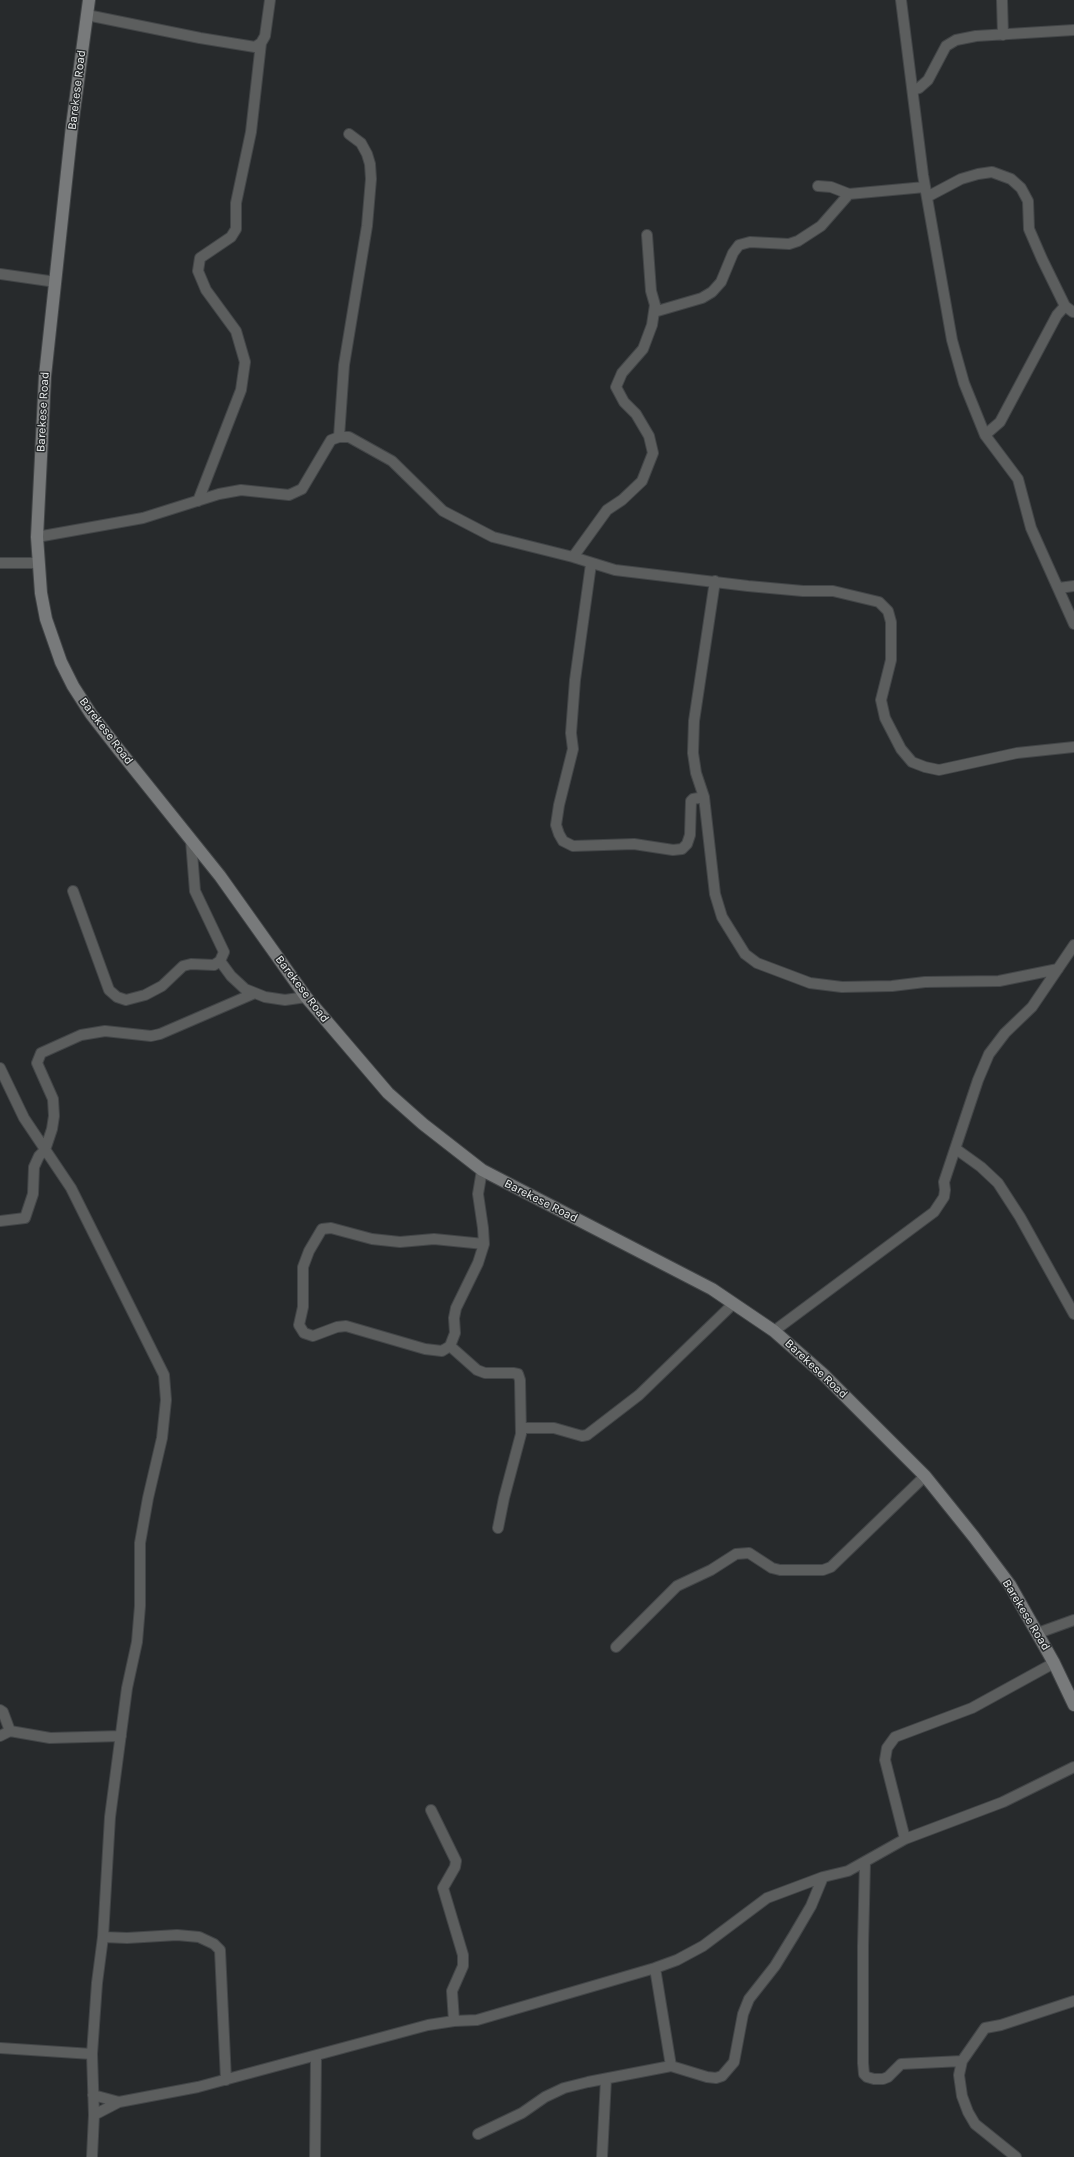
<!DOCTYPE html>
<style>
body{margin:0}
canvas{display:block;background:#272a2c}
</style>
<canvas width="1074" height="2157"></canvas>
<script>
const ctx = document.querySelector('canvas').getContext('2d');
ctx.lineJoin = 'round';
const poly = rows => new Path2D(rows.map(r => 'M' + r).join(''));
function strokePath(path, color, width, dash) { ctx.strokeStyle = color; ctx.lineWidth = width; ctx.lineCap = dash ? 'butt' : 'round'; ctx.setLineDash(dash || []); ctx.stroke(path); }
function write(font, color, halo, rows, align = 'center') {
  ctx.font = font + ' Karla,sans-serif'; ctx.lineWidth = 3; ctx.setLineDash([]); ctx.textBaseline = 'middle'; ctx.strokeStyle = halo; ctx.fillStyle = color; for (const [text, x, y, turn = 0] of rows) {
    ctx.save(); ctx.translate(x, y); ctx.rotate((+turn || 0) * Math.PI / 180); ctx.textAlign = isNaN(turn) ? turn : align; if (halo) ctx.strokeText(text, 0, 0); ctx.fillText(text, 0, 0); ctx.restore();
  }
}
const street = poly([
 [901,0,923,175,952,340,964,383,985,435,1018,479,1031,528,1074,624],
 [1002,0,1003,35],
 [87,15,200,38,255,47,261,43,265,36,270,0],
 [913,90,919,88,928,80,946,46,956,40,976,36,1074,30],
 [818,186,831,187,849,194,925,187],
 [927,197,961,179,978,174,992,172,1011,179,1021,188,1028,201,1029,229,1042,259,1065,306,1073,312],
 [0,274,56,282],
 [654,312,702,298,712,292,721,282,733,253,739,245,750,242,789,244,798,241,821,226,849,194],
 [985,435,1000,422,1057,315,1065,306],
 [339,437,344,365,367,226,371,179,370,164,367,154,361,143,349,134],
 [198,501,241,390,245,362,236,331,206,290,198,271,200,258,231,237,236,229,236,203,251,132,261,43],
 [37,537,143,518,219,494,241,490,289,495,302,489,331,440,339,437,349,437,392,461,443,511,493,537,573,557,615,570,748,586,803,591,833,591,879,602,888,611,891,622,891,660,881,700,885,718,901,749,912,762,925,767,939,770,1017,753,1074,747],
 [573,557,607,510,622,500,642,481,653,453,649,436,636,414,624,402,616,387,622,373,643,349,652,325,655,305,651,291,647,235],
 [0,563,39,563],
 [591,564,575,680,571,733,573,749,559,805,556,825,559,834,563,841,573,846,634,844,673,850,682,849,687,844,690,835,691,801,693,799,704,797],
 [715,581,694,721,693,753,696,773,704,797,715,894,722,917,745,954,757,963,810,983,842,987,892,986,925,982,999,981,1058,969],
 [1059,588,1074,586],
 [73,891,109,990,117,997,126,1000,145,995,162,986,183,966,191,964,214,965,220,961,224,952,195,891,191,840],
 [220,961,231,976,245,989,265,997,285,1000,306,997],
 [0,1068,24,1118,71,1188,164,1375,166,1400,162,1438,148,1498,140,1543,140,1606,137,1642,127,1688,110,1817,103,1937,97,1983,92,2054,94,2115,92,2157],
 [956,1149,981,1167,998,1183,1020,1217,1074,1314],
 [482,1170,478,1194,483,1228,484,1244,478,1263,456,1308,454,1318,455,1333,450,1346,442,1351,425,1349,346,1326,337,1327,313,1336,304,1333,299,1325,303,1307,303,1267,309,1251,322,1229,331,1228,372,1239,400,1242,434,1239,484,1244],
 [0,1221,25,1218,33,1194,34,1167,39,1156,45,1150,52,1129,54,1116,53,1099,37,1063,41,1053,81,1035,105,1031,151,1036,160,1034,255,993],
 [774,1331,934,1212,944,1197,945,1190,944,1182,978,1080,989,1054,1005,1033,1032,1007,1074,945],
 [450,1346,477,1370,485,1373,513,1373,518,1374,520,1380,521,1434,504,1498,498,1528],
 [521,1428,554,1428,582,1436,587,1435,639,1395,733,1304],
 [1038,1633,1074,1620],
 [616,1647,677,1586,711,1570,736,1554,749,1553,772,1568,780,1570,823,1570,831,1567,925,1476],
 [0,1710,3,1712,10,1731],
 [0,1736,10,1731,50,1738,121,1736],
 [431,1810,456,1861,455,1867,443,1888,463,1955,463,1966,452,1991,454,2021],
 [905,1839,885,1760,887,1748,895,1737,972,1708,1054,1663],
 [865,1862,863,1946,863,2063,864,2074,867,2077,874,2079,883,2079,888,2077,901,2064,962,2061],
 [103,1937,127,1938,177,1935,199,1937,214,1944,220,1950,226,2080],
 [655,1968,671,2066],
 [0,2048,92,2054],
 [93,2095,119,2102],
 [94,2115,119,2102,198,2087,428,2025,454,2021,477,2020,655,1968,677,1960,703,1946,767,1898,823,1877,848,1871,905,1839,1003,1802,1074,1767],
 [478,2134,522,2113,545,2097,564,2088,588,2082,671,2066,707,2077,716,2078,722,2076,734,2062,743,2014,749,1999,775,1966,794,1935,811,1906,823,1877],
 [315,2157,316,2056],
 [602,2157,606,2079],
 [1016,2157,975,2124,968,2112,962,2096,959,2075,962,2061,985,2028,1001,2025,1074,2001]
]);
const secondary = poly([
 [89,0,72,126,45,376,37,537,41,593,46,619,61,662,73,686,91,714,119,750,220,876,306,997,388,1093,423,1124,482,1170,712,1289,774,1331,823,1374,925,1476,974,1537,1010,1585,1054,1663,1074,1705]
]);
strokePath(street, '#434648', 12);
strokePath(secondary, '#434648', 14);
strokePath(street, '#5c5e5e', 10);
strokePath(secondary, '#787a7b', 12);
write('12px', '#eef1f1', '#272a2c', [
 ["Barekese Road",77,90,-83],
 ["Barekese Road",43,412,-87],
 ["Barekese Road",106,731,53],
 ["Barekese Road",302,989,53],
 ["Barekese Road",541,1201,27],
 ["Barekese Road",816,1369,43],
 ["Barekese Road",1026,1615,59]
]);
</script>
